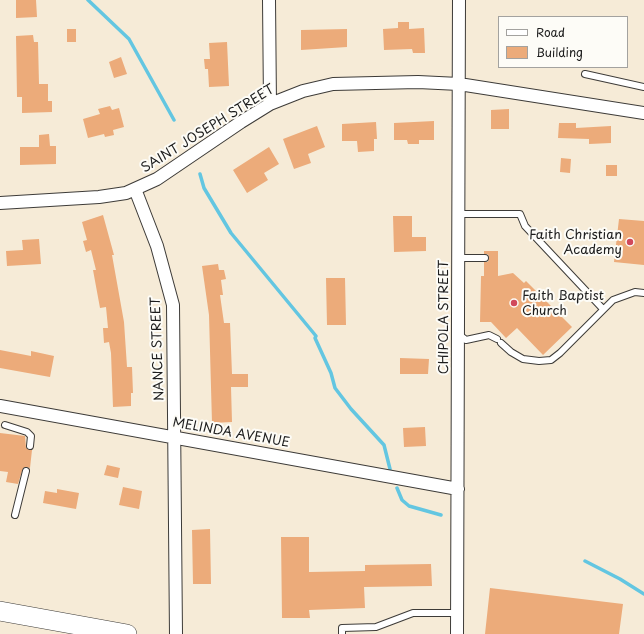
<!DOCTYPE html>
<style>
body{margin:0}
#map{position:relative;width:644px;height:634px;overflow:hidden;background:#f6ebd7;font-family:"Playpen Sans",sans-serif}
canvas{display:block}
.legend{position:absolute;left:498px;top:16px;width:130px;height:52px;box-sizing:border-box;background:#fdfcf7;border:1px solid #a3a29f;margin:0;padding:5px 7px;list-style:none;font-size:12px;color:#1c1c1c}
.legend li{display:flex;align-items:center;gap:8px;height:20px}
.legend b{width:20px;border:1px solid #a3a29f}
</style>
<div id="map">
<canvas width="644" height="634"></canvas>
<ul class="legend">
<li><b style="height:5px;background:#fff"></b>Road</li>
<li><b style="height:11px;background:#ecab7a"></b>Building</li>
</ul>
</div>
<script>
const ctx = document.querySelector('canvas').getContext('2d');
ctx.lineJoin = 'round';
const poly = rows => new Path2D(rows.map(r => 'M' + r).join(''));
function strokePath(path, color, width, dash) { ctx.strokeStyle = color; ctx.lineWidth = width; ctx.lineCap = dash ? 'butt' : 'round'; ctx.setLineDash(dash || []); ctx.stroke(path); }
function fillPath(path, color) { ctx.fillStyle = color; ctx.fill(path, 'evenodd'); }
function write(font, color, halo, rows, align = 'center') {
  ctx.font = font + ' "Playpen Sans",sans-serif'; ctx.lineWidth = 4; ctx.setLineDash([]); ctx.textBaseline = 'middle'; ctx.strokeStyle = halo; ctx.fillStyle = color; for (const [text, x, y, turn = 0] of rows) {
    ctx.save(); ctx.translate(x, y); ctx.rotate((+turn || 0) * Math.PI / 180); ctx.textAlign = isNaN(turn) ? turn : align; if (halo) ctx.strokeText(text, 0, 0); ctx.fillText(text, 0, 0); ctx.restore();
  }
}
strokePath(poly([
 [88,0,129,39,174,120],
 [200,174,204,188,231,233,316,336,315,338,331,373,335,388,351,409,384,445,390,469],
 [397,488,402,500,409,506,441,515],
 [585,561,620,579,644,594]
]), '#63c6e1', 3.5);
fillPath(poly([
 [16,0,36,0,37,17,16,18],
 [398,22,409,22,409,29,424,28,425,53,413,53,412,49,384,50,383,29,398,28],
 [67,29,76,29,76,42,67,42],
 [347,29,347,47,301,50,301,30],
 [33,35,34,42,38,42,39,84,48,84,48,101,52,101,52,112,22,113,22,97,17,97,16,36],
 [227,42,229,86,209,87,208,69,205,69,204,59,210,59,209,43],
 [121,57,127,74,114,78,109,62],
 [110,106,112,110,119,108,124,127,113,130,114,135,105,137,104,134,88,138,83,119,100,114,98,109],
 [509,109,509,129,491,129,491,110],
 [434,121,434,140,419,140,419,144,408,144,407,140,394,140,394,123],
 [376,122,377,139,374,139,374,151,358,152,357,141,342,141,342,124],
 [559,123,576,123,576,128,611,126,611,143,589,144,589,139,558,138],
 [317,126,325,147,308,154,311,163,294,169,283,139],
 [49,134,50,146,56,146,56,164,20,165,20,147,39,147,39,135],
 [269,147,279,164,264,173,268,180,247,193,233,170],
 [561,158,571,159,570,173,560,172],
 [606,165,617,165,617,176,606,176],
 [103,215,114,255,112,255,124,322,127,367,132,367,133,393,131,393,131,406,113,407,111,353,109,342,104,343,103,328,108,328,106,307,100,308,93,270,96,270,91,250,86,252,83,241,87,240,82,222],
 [393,216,412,216,412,237,426,237,426,251,394,252],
 [619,219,644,221,644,265,614,262],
 [39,239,41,264,7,266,6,251,23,250,22,240],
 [484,251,498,251,498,276,513,273,524,283,526,281,572,327,543,355,517,328,506,338,491,322,480,322,481,276,484,276,484,262,488,262,489,258,488,254,484,254],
 [218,264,219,270,224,270,226,279,221,280,223,295,220,295,224,323,230,323,232,374,248,374,248,387,231,387,232,422,212,423,209,315,202,266],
 [326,278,345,278,346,325,327,325],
 [0,350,31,356,31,351,54,356,50,377,0,368],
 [400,358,429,359,428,374,400,374],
 [425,427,426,446,404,447,403,428],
 [0,433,25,436,26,448,32,450,30,468,27,467,23,468,18,484,6,482,8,472,0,471],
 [107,465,120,468,118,478,104,475],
 [123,487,142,491,139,509,119,505],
 [57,489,79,493,76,509,43,503,45,491,57,493],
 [210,529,211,584,193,584,192,530],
 [281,537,309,537,309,572,365,571,365,565,431,564,432,586,364,587,365,608,309,610,310,618,282,618],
 [490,588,623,604,619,634,485,634]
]), '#ecab7a');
const service = poly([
 [585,74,644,87],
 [458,214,520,214,525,226,603,309],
 [458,258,485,258],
 [458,334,466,340,489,335,497,339],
 [501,343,511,352,523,359,539,361,551,360,560,353,613,300,635,292,644,293],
 [5,425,27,432,31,436,30,446],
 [15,515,26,471],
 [342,634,342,628,376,627,413,613,457,613]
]);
const minor = poly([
 [269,0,270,104],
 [135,189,157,246,173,305,176,634],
 [0,203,99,197,126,193,157,179,241,122,270,104,303,91,333,84,418,82,459,84,644,113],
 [0,406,458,489],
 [457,634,459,0]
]);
const primary = poly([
 [0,611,127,634]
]);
strokePath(service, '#3d3b38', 8);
strokePath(minor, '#3d3b38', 14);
strokePath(primary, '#3d3b38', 20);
strokePath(service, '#fff', 6);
strokePath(minor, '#fff', 12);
strokePath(primary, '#fff', 19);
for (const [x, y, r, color] of [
 [630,242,4,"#d1495b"],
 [514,303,4,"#d1495b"]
]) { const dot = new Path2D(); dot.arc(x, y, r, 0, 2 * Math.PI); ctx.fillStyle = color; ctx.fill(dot); strokePath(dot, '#fdfcf7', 1.5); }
write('13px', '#1c1c1c', '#fdfcf7', [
 ["SAINT JOSEPH STREET",208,129,-32],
 ["CHIPOLA STREET",444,317,-90],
 ["NANCE STREET",158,349,-92],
 ["MELINDA AVENUE",231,433,10]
]);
write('13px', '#1c1c1c', '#fdfcf7', [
 ["Faith Christian",622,235],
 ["Academy",622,250],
 ["Faith Baptist",522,296,"left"],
 ["Church",522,311,"left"]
], 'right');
</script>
